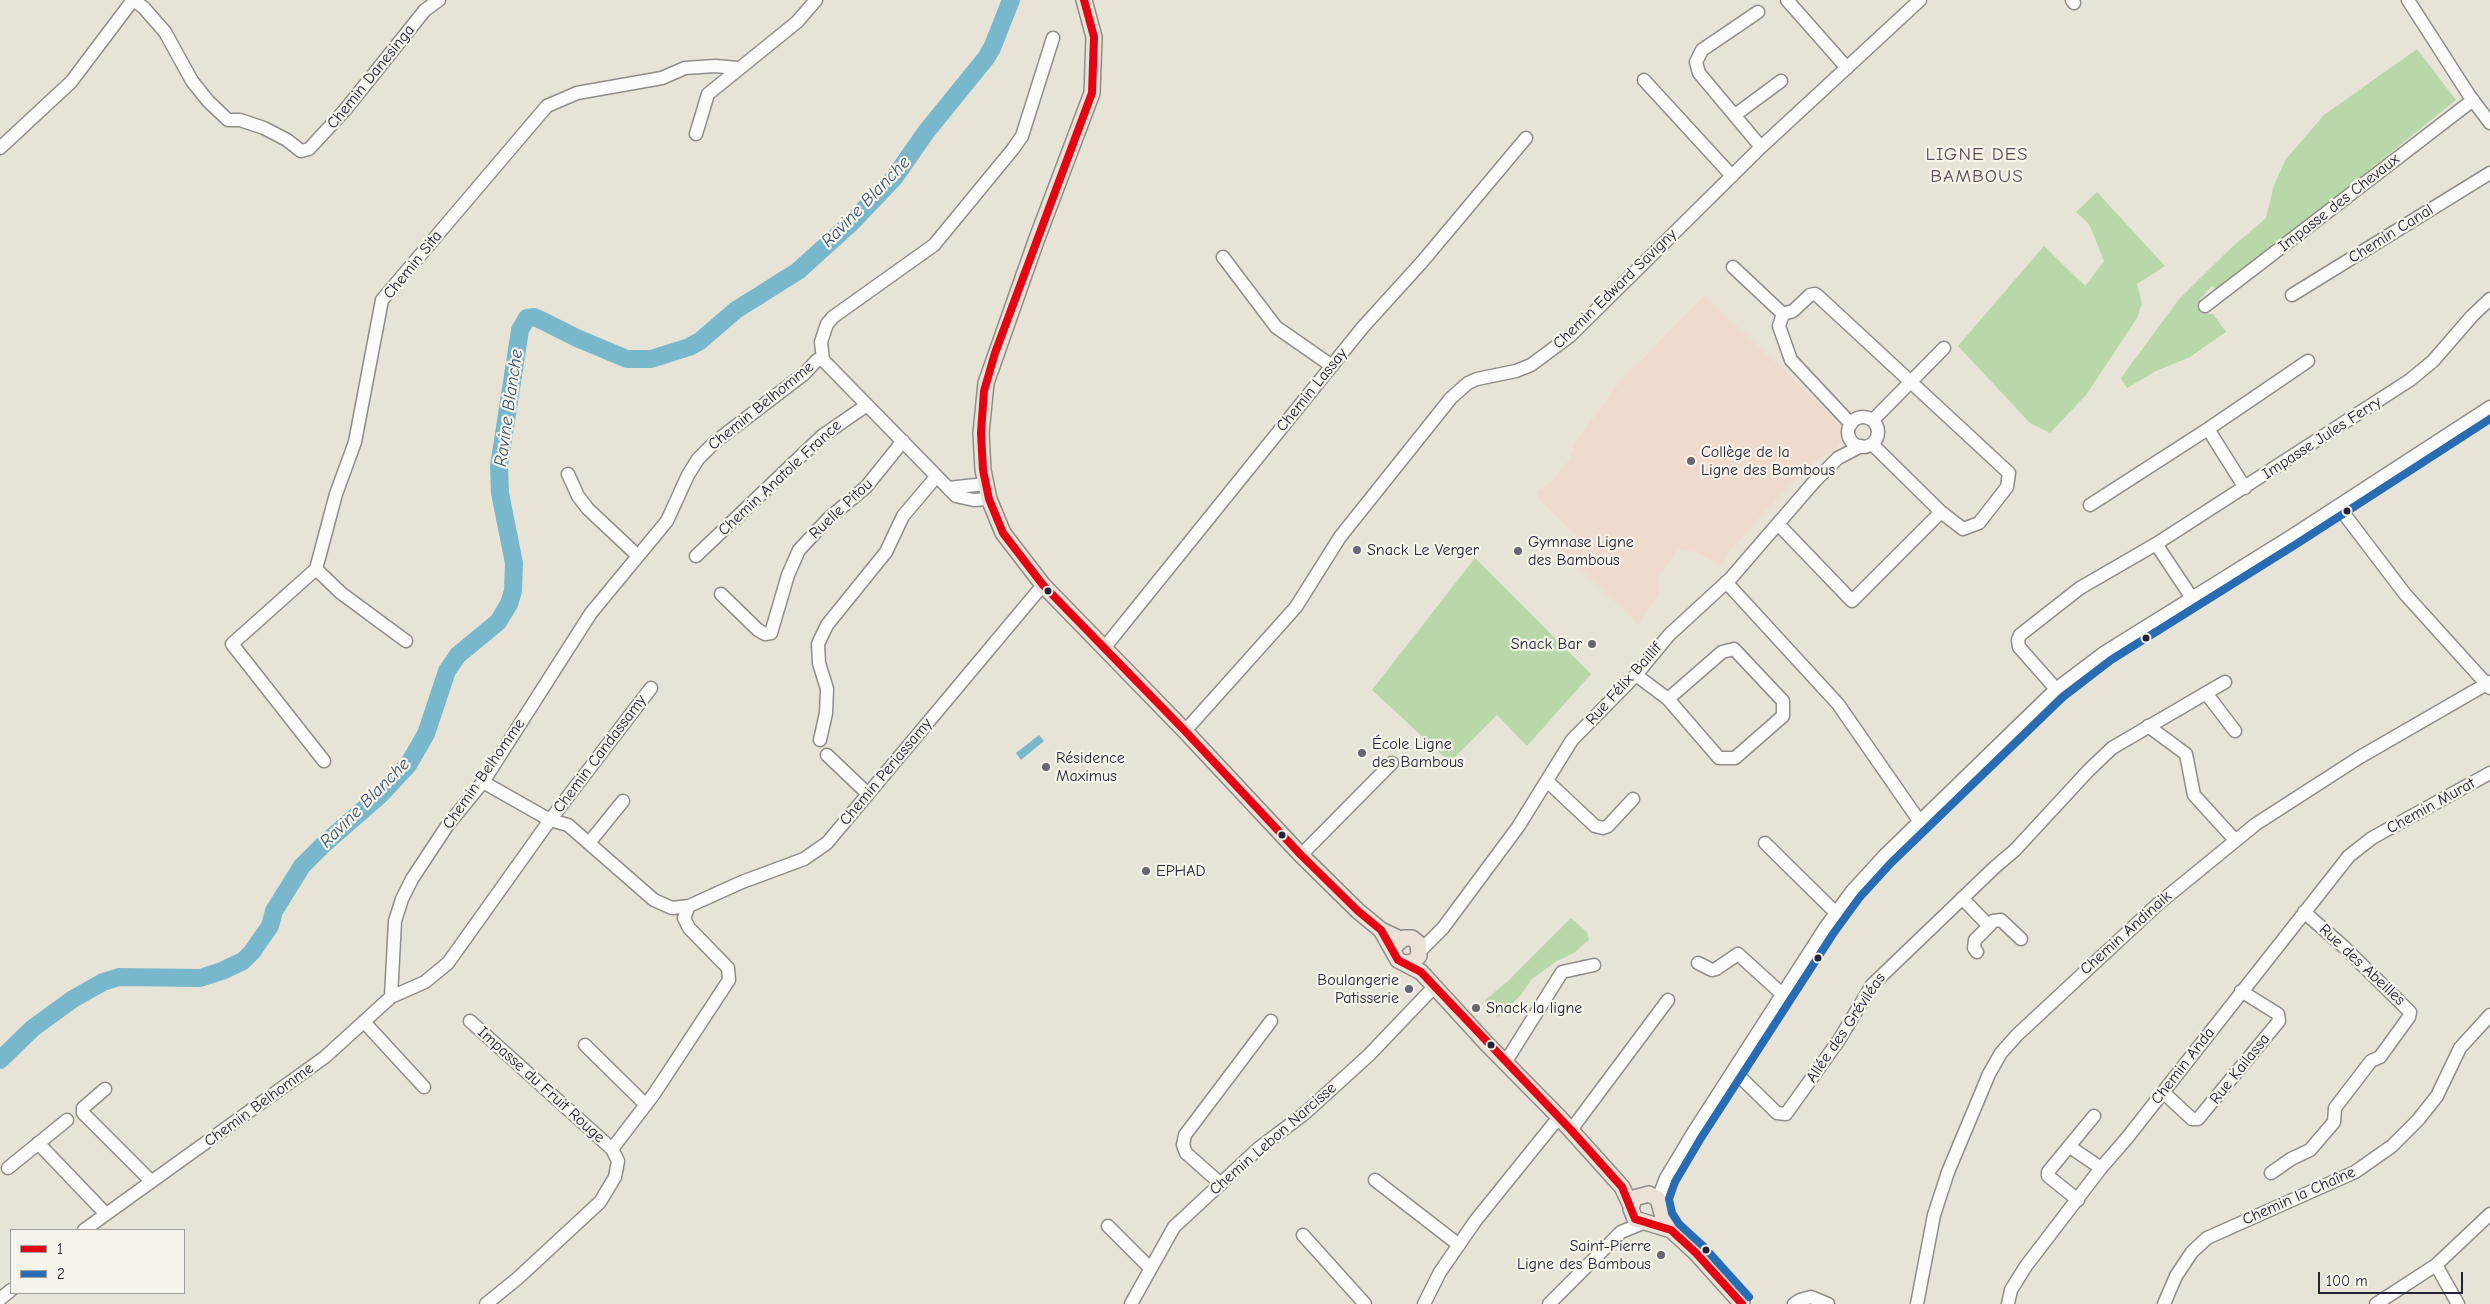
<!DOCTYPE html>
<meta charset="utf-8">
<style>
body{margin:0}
#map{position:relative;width:2490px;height:1304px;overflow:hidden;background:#e7e4d7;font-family:"Comic Neue",sans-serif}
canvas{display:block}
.legend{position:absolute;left:10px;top:1229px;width:175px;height:65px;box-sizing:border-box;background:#f7f3e8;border:1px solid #a29fa3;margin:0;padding:6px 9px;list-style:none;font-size:15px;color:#22223b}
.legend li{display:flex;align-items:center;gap:10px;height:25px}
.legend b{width:25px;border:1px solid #a29fa3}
.scale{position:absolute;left:2318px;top:1272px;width:145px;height:22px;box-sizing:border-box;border:2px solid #22223b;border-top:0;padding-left:6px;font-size:15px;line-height:18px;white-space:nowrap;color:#22223b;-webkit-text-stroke:4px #f7f3e8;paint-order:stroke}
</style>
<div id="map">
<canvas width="2490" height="1304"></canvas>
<ul class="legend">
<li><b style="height:6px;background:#e30513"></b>1</li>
<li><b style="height:6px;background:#286db4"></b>2</li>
</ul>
<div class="scale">100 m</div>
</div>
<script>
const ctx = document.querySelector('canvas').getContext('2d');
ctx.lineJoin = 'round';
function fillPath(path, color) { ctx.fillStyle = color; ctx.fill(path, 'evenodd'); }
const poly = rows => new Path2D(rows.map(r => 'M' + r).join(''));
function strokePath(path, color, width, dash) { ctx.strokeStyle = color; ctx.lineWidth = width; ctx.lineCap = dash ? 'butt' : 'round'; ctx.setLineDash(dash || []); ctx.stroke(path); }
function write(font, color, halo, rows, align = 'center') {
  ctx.font = font + ' "Comic Neue",sans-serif'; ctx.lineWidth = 4.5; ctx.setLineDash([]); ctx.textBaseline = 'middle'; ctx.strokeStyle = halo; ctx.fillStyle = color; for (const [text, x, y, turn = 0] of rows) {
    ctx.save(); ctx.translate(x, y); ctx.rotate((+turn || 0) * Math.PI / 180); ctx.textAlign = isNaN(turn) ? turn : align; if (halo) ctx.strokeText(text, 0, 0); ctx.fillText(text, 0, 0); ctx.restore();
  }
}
fillPath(poly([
 [1704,295,1824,408,1839,425,1843,432,1842,438,1837,449,1811,464,1759,518,1728,553,1722,566,1695,552,1679,549,1658,576,1660,594,1638,624,1561,550,1577,536,1539,499,1537,491,1552,482,1570,458,1575,443,1614,389]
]), '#efdace');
fillPath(poly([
 [2417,49,2456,100,2219,291,2212,286,2200,299,2202,313,2213,314,2226,332,2190,357,2156,371,2127,388,2121,378,2179,299,2231,248,2266,218,2274,185,2286,159,2324,115],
 [2097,192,2165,266,2137,284,2142,303,2137,318,2086,395,2050,433,2030,423,1958,346,2044,246,2085,286,2104,261,2089,224,2076,212],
 [1475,558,1591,674,1527,746,1497,715,1450,762,1372,690],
 [1571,918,1587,932,1589,940,1574,953,1557,961,1532,979,1520,996,1498,1017,1486,1006,1485,1000,1508,981]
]), '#b8d8a9');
fillPath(poly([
 [1039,735,1044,741,1021,760,1016,753]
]), '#79b8cc');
strokePath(poly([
 [0,1060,33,1028,73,999,103,982,119,977,200,978,222,971,243,961,252,952,270,926,274,911,302,866,324,844,379,796,408,765,426,734,447,671,458,655,498,622,509,604,513,591,514,563,500,493,499,466,520,330,527,318,534,317,541,320,579,339,627,359,651,359,689,347,700,341,736,310,798,271,851,223,894,178,926,132,986,58,992,48,1011,0]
]), '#79b8cc', 18);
const minor = poly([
 [134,0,144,8,165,32,192,81,208,101,228,120,240,120,264,128,287,140,301,151,309,149,345,110,425,10,439,0],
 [1787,0,1847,68],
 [2072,0,2074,3],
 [2408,0,2469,95,2490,123],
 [1758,12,1702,50,1696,62,1699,73,1761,147],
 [1644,80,1732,176],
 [1735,115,1781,81],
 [696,134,708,94,797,22,816,0],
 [0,148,71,82,133,0],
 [1223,257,1276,327,1332,366],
 [1733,267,1783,314],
 [2292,295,2490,173],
 [2205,306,2473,100],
 [1783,314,1793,311,1810,295,1815,294,1818,296,2009,473,2007,487,1979,523,1963,529,1941,512,1872,444],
 [1783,314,1779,326,1791,360,1851,424],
 [823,360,821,342,827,324,833,317,934,245,1013,149,1022,136,1053,38],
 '1848 432a15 15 0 1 1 30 0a15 15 0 1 1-30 0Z',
 [1873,420,1944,348],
 [568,474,578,496,588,509,637,555],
 [948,488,985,484],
 [2245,488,2208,429,2308,361],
 [2090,505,2208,429],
 [2338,506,2405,594,2490,688],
 [1778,524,1852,601,1941,512],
 [2156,544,2192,598],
 [696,556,822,436,867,405],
 [316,569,341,593,406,641],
 [1726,582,1838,704,1920,822],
 [721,594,758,630,765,634,771,633,788,575,799,550,829,518,866,487,903,441],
 [1105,647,1363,327,1422,262,1526,138],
 [1636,675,1668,699,1719,758,1735,758,1783,716,1783,701,1734,649,1722,652,1668,699],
 [2056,689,2019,647,2018,640,2020,635,2080,588,2156,544,2410,380,2433,361,2472,316,2490,299],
 [2206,693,2235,731],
 [2148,726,2186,754,2194,795,2235,840],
 [1185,731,1296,607,1340,537,1451,398,1468,383,1477,379,1516,371,1531,365,1570,336,1761,147,1920,0],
 [820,740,826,713,827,689,819,663,818,644,827,625,886,552,903,516,936,477],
 [827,755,868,794],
 [324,761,232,644,316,569,336,494,355,442,382,300,547,106,577,93,662,78,685,68,715,66,738,68],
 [1547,781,1595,826,1603,828,1608,826,1633,799],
 [483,782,550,820,568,825,654,900,672,908,689,906,742,882,804,859,827,843,1043,585],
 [589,843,623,801],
 [1765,843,1836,913],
 [1301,855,1392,763],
 [1962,898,1989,926,1975,940,1974,948,1977,952],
 [1989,926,1993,921,2001,920,2021,939],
 [1420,951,1443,928,1518,827,1572,740,1636,675,1669,635,1731,578,1814,482,1838,458,1861,446],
 [1698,963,1712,970,1716,969,1738,954,1782,994],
 [391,997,425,982,448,963,550,820,651,688],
 [470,1021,612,1149],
 [365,1023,424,1087],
 [585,1045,646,1105],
 [1505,1063,1562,972,1594,965],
 [1734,1071,1777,1113,1786,1114,1839,1040,1872,985,1995,867,2015,850,2088,771,2112,748,2225,682],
 [105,1089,83,1108,83,1113,151,1181],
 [2163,1092,2192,1119,2198,1119,2279,1021,2278,1014,2241,991],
 [1571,1130,1668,1000],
 [38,1143,105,1213],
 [2070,1147,2101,1168],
 [8,1168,67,1120],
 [2271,1173,2291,1159,2310,1150,2334,1122,2335,1108,2371,1061,2380,1057,2409,1017,2410,1012,2344,947,2304,912],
 [1375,1180,1459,1245],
 [1221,1184,1186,1153,1183,1145,1185,1135,1271,1021],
 [1658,1199,1666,1178,1693,1133,1825,928,1852,891,1884,856,2056,689,2105,652,2293,535,2490,407],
 [2078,1200,2048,1176,2048,1172,2094,1116],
 [1108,1226,1150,1268],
 [84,1230,325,1057,391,997,395,921,402,899,412,879,447,826,483,782,591,613,667,521,688,475,698,459,715,442,804,374,817,360,823,360,956,496,974,500,989,499],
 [1303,1235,1365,1304],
 [2436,1265,2458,1304],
 [0,1299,11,1290],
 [486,1304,518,1278,600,1202,615,1177,618,1161,612,1149,654,1094,729,980,728,968,689,928,684,918,689,906],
 [1131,1304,1174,1227,1259,1148,1304,1114,1369,1055,1433,988],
 [1424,1304,1440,1272,1476,1220,1559,1117],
 [1549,1304,1621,1232,1643,1223],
 [1794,1304,1800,1300,1811,1297,1828,1304],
 [1917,1304,1934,1215,1948,1172,1989,1074,2001,1053,2017,1035,2158,904,2256,824,2360,757,2490,682],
 [2008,1304,2011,1290,2026,1266,2101,1168,2127,1138,2349,856,2372,838,2490,773],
 [2164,1304,2176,1276,2192,1252,2207,1238,2355,1172,2392,1146,2418,1120,2437,1096,2460,1048,2490,1015],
 [2376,1304,2436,1265,2490,1214]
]);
const major = poly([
 [1084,0,1094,37,1092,93,1036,241,986,383,981,433,983,470,989,499,1003,533,1043,585,1185,731,1301,855,1358,911,1381,930,1400,939],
 [1381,930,1398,960,1421,972,1487,1044,1559,1117,1622,1187,1631,1206],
 [1395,946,1404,938,1412,938,1418,943,1419,956,1413,962,1405,963],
 [1671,1230,1635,1219,1631,1209,1634,1198,1649,1194,1658,1199,1663,1217,1671,1230,1696,1253,1742,1304]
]);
strokePath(minor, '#8e8d8a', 15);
strokePath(major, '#8e8d8a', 18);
strokePath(minor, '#fbfbf9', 12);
strokePath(major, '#eae2d7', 15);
strokePath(poly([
 [1084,0,1094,37,1092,93,995,353,984,391,981,433,983,470,989,499,1003,533,1043,585,1185,731,1301,855,1358,911,1381,930,1398,960,1421,972,1571,1130,1622,1187,1635,1219,1671,1230,1696,1253,1742,1304]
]), '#e30513', 8);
strokePath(poly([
 [1749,1297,1703,1246,1679,1224,1672,1213,1669,1199,1675,1182,1701,1138,1833,934,1860,897,1891,863,2063,697,2111,660,2298,543,2490,419]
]), '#286db4', 8);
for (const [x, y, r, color] of [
 [1691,461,5,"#676672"],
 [2347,511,4.5,"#22223b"],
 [1357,550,5,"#676672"],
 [1518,551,5,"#676672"],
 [1048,591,4.5,"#22223b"],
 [2146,638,4.5,"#22223b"],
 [1592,644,5,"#676672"],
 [1362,753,5,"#676672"],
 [1046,767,5,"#676672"],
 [1282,835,4.5,"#22223b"],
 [1146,871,5,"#676672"],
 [1818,958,4.5,"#22223b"],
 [1409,989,5,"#676672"],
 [1476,1008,5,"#676672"],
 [1491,1045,4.5,"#22223b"],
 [1706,1250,4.5,"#22223b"],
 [1661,1255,5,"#676672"]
]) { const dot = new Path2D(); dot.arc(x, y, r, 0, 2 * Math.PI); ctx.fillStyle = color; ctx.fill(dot); strokePath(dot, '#f7f3e8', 2); }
write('16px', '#22223b', '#f7f3e8', [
 ["Chemin Danesinga",371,77,-51],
 ["Impasse des Chevaux",2339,203,-38],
 ["Chemin Canal",2391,234,-32],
 ["Chemin Sita",413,265,-51],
 ["Chemin Edward Savigny",1615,289,-44],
 ["Chemin Lassay",1312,390,-51],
 ["Chemin Belhomme",761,406,-39],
 ["Impasse Jules Ferry",2322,438,-33],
 ["Chemin Anatole France",780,478,-43],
 ["Ruelle Pitou",841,509,-43],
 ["Rue Félix Baillif",1624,684,-48],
 ["Chemin Candassamy",600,754,-53],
 ["Chemin Periassamy",886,772,-50],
 ["Chemin Belhomme",484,774,-55],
 ["Chemin Murat",2431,806,-29],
 ["Chemin Andinaik",2126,933,-42],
 ["Rue des Abeilles",2362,965,43],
 ["Allée des Gréviléas",1846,1028,-56],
 ["Chemin Anda",2183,1066,-52],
 ["Rue Kailassa",2240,1069,-51],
 ["Impasse du Fruit Rouge",541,1085,42],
 ["Chemin Belhomme",259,1105,-36],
 ["Chemin Lebon Narcisse",1273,1139,-41],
 ["Chemin la Chaîne",2299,1196,-24]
]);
write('16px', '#22223b', '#f7f3e8', [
 ["Collège de la",1701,452],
 ["Ligne des Bambous",1701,470],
 ["Gymnase Ligne",1528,542],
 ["des Bambous",1528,560],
 ["Snack Le Verger",1367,550],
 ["Snack Bar",1582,644,"right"],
 ["École Ligne",1372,744],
 ["des Bambous",1372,762],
 ["Résidence",1056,758],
 ["Maximus",1056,776],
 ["EPHAD",1156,871],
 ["Boulangerie",1399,980,"right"],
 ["Patisserie",1399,998,"right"],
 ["Snack la ligne",1486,1008],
 ["Saint-Pierre",1651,1246,"right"],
 ["Ligne des Bambous",1651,1264,"right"]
], 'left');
write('italic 18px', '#325673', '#f7f3e8', [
 ["Ravine Blanche",866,202,-46],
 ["Ravine Blanche",509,408,-82],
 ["Ravine Blanche",365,803,-45]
]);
ctx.letterSpacing = '1px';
write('19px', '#5d4c57', '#f7f3e8', [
 ["LIGNE DES",1977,155],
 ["BAMBOUS",1977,177]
]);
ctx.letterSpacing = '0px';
</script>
